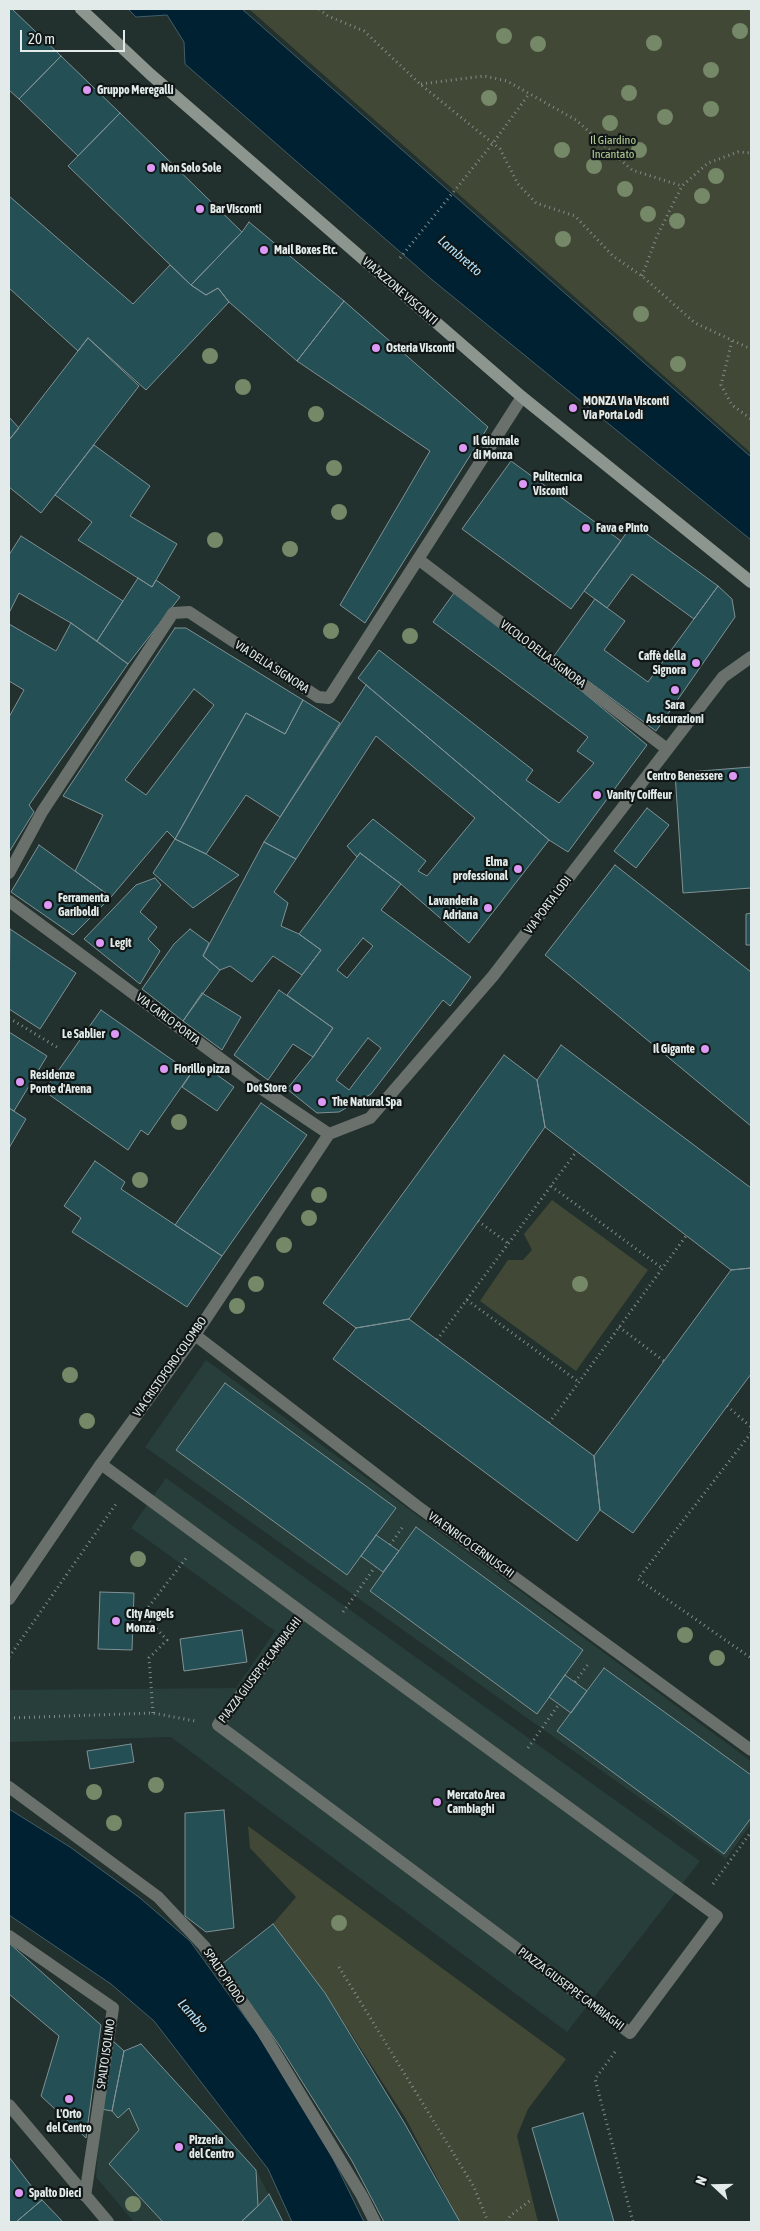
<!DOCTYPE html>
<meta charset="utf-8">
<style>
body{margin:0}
#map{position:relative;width:760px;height:2231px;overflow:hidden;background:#22312d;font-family:"Asap Condensed",sans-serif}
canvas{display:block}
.frame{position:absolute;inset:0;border:10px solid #e2ebe9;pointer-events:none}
.north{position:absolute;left:690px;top:2161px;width:50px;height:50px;-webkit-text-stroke:4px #111716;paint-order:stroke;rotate:291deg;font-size:14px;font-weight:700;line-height:20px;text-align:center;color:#e2ebe9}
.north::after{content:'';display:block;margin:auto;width:18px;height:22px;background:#e2ebe9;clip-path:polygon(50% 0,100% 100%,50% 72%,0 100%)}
.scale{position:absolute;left:20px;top:30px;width:105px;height:22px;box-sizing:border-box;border:2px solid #e2ebe9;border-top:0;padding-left:6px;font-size:15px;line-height:18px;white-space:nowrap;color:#e2ebe9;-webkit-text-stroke:4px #111716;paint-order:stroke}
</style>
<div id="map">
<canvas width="760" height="2231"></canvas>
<div class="frame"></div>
<div class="north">N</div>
<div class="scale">20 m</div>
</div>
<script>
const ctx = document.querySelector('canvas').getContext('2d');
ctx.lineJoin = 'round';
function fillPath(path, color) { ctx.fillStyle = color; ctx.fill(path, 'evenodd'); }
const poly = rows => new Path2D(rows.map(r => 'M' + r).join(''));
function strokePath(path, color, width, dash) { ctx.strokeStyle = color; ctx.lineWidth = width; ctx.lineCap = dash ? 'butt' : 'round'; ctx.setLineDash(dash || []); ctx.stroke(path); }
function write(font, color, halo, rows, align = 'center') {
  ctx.font = font + ' "Asap Condensed",sans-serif'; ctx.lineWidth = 4.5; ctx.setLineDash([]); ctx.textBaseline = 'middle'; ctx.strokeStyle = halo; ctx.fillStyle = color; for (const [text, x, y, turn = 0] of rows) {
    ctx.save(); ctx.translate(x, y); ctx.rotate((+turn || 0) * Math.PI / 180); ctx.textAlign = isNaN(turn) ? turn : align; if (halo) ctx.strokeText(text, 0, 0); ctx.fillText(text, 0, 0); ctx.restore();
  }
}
fillPath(poly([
 [206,1360,751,1761,751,1824,726,1859,145,1447],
 [166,1478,700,1861,567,2032,171,1737,9,1742,9,1690,236,1688,275,1631,131,1528],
 [141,2044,256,2170,283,2222,134,2222,96,2177,101,2109,124,2051]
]), '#283e3a');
fillPath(poly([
 [249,9,751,9,751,453,455,191],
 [552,1200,648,1270,576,1371,480,1301,508,1260,523,1260,532,1250,524,1234],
 [248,1826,566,2059,528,2109,517,2136,538,2222,460,2222,406,2119,325,1993,273,1924,296,1897,250,1848]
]), '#414836');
const water = poly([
 [128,9,242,9,751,457,751,540,430,278,185,64,184,42,167,15,136,17,128,9],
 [9,1809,70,1847,140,1898,190,1941,258,2035,321,2134,364,2222,292,2222,268,2169,154,2021,111,1984,9,1915,9,1809]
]);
fillPath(water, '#002132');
strokePath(water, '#445e69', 1);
const building = poly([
 [9,9,12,9,61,56,19,99,9,90,9,9],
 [61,56,120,113,78,156,19,99,61,56],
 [120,113,242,232,191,285,68,166,120,113],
 [9,196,133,304,170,265,191,285,206,295,218,288,229,302,146,390,88,338,78,351,9,288,9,196],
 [249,222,344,301,297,361,229,302,218,288,206,295,191,285,242,232,249,222],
 [344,301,488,427,365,623,340,605,430,451,297,361,344,301],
 [88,338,139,386,41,513,9,487,9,440,88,338],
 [9,417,19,428,9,440,9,417],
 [94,445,150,486,130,516,177,544,152,587,78,540,92,522,55,495,94,445],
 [511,461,621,541,571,609,462,529,511,461],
 [633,524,718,586,694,619,632,574,607,608,584,591,633,524],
 [21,536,123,601,97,641,71,623,19,593,9,613,9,555,21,536],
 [138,578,152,587,156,580,180,597,128,664,97,641,138,578],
 [718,586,732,599,735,617,656,731,554,656,595,599,625,621,604,650,648,682,718,586],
 [454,593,549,664,647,745,568,852,549,840,358,678,379,650,533,770,526,780,559,803,594,763,577,751,588,737,433,622,454,593],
 [71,623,128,664,29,805,34,812,9,852,9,717,24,690,9,681,9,624,56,651,71,623],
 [175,628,186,628,303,700,285,734,246,713,175,839,167,831,111,897,75,871,103,815,63,796,175,628],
 [194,689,214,705,146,795,125,780,194,689],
 [366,685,549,840,469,943,401,884,360,853,357,857,347,846,373,819,426,861,418,871,427,876,475,818,376,736,296,859,264,842,366,685],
 [303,700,340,723,280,817,246,795,206,854,175,839,246,713,285,734,303,700],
 [751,767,751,888,683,893,675,773,751,767],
 [647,808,669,825,636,868,614,851,647,808],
 [175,839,206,854,239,875,193,908,153,873,175,839],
 [264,842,296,859,274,892,288,903,281,926,299,934,321,950,302,975,273,956,252,982,230,966,220,970,203,956,264,842],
 [39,845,111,897,73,935,11,892,39,845],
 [360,853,401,884,381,910,471,977,450,1006,443,1000,371,1094,339,1112,317,1113,287,1089,313,1057,333,1028,287,995,321,950,299,934,360,853],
 [363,938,373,946,347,978,337,970,363,938],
 [368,1038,381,1048,349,1090,336,1080,368,1038],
 [615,865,751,972,751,1126,545,955,615,865],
 [155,878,161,885,140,912,157,927,148,939,160,951,140,984,84,939,136,885,155,878],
 [751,913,751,945,746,945,746,914,751,913],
 [10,929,76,973,40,1029,9,1009,10,929],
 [190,929,209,943,203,956,220,970,183,1021,142,989,174,944,190,929],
 [279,990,333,1028,313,1057,293,1044,268,1080,234,1055,279,990],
 [202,993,241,1017,222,1050,183,1021,202,993],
 [101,1010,191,1073,148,1135,141,1130,128,1150,44,1091,101,1010],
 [9,1032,47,1056,14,1111,9,1108,9,1032],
 [561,1045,751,1188,751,1268,731,1270,545,1127,537,1080,561,1045],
 [504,1055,537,1080,545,1127,409,1319,356,1328,323,1303,504,1055],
 [199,1062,234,1087,217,1111,182,1087,199,1062],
 [261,1103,307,1135,222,1256,175,1225,261,1103],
 [9,1108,26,1119,9,1148,9,1108],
 [95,1161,125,1182,121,1189,222,1256,187,1307,72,1232,81,1218,64,1206,95,1161],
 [751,1268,751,1374,633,1533,600,1510,594,1456,731,1270,751,1268],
 [409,1319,594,1456,600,1510,577,1541,333,1359,356,1328,409,1319],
 [225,1383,396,1508,347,1575,176,1450,225,1383],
 [416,1527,583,1650,537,1714,370,1591,416,1527],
 [376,1535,399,1551,383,1572,361,1556,376,1535],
 [100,1592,134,1593,132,1650,98,1649,100,1592],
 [242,1630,247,1662,184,1671,180,1639,242,1630],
 [604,1668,751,1775,751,1818,724,1854,557,1731,604,1668],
 [565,1675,587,1691,571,1713,549,1697,565,1675],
 [131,1744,134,1762,90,1769,87,1751,131,1744],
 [224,1810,234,1928,206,1932,185,1916,185,1813,224,1810],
 [273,1924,325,1993,405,2124,460,2222,384,2222,352,2161,279,2045,222,1964,273,1924],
 [9,1943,101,2025,86,2138,41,2096,59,2036,9,1994,9,1943],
 [113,2041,124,2051,112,2111,101,2109,113,2041],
 [141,2044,256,2170,258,2206,241,2222,163,2222,109,2164,139,2130,129,2108,118,2118,112,2111,124,2051,141,2044],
 [583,2113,614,2222,559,2222,532,2128,583,2113],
 [9,2157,42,2200,16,2222,9,2222,9,2157],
 [269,2194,283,2222,241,2222,258,2206,269,2194],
 [42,2200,63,2222,16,2222,42,2200]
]);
fillPath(building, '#234f55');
strokePath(building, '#809194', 1);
strokePath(poly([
 [319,9,328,16,364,31,420,84,500,149,518,184,536,203,575,216,613,256,642,276,695,323,751,349],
 [421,84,484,76,507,81,576,120,632,170,682,186],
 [400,258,493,143,529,94],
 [642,276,657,236,682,186,708,163,738,152,751,153],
 [732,341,721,385,732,405,751,419],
 [9,1018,60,1049],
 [551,1186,662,1268],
 [478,1221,509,1244],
 [467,1300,579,1382],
 [619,1327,664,1361],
 [437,1340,576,1152],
 [727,1406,751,1427],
 [549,1423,686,1236],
 [751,1433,638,1579,751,1658],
 [390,1545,404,1525],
 [343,1612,375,1567],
 [9,1657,116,1504],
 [575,1682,589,1663],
 [153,1713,149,1658,167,1640,143,1614,187,1557],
 [9,1718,153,1713,195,1721],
 [528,1748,559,1704],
 [713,1884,751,1832],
 [339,1967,474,2187,488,2222],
 [615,2052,595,2079,633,2222],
 [507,2222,510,2216,532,2199]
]), '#818d8a', 3, [1, 4]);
strokePath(poly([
 [418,559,667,749],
 [9,873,42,812,173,613,189,612,318,697,329,698,522,397],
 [101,1464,303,1613],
 [303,1613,717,1916,630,2033,218,1725,303,1613]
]), '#6a706c', 12);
strokePath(poly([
 [9,901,256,1085,329,1134],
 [329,1134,370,1118,493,976,723,677,751,657],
 [195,1335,417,1506,751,1750],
 [9,1599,101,1464,195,1335,329,1134],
 [9,1787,158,1897,204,1946,259,2026,362,2196,375,2222],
 [9,1936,113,2008,85,2196],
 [9,2105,108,2222]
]), '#6a706c', 12);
strokePath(poly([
 [81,9,150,74,522,397,751,582]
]), '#8d958f', 12);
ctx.fillStyle = '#758867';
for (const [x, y] of [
 [740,31],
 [504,36],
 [654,43],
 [538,44],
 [711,70],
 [629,93],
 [489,98],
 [711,109],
 [665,117],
 [610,123],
 [562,150],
 [639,150],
 [594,166],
 [716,176],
 [625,189],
 [702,196],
 [648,214],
 [677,221],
 [563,239],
 [641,314],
 [210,356],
 [678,364],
 [243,387],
 [316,414],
 [334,468],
 [339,512],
 [215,540],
 [290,549],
 [331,631],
 [410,636],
 [179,1122],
 [140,1180],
 [319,1195],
 [309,1218],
 [284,1245],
 [256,1284],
 [580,1284],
 [237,1306],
 [70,1375],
 [87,1421],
 [138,1559],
 [685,1635],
 [717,1658],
 [156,1785],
 [94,1792],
 [114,1823],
 [339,1923],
 [133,2204]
]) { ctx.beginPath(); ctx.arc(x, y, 8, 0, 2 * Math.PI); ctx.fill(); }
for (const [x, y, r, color] of [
 [87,90,5,"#db99f5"],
 [151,168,5,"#db99f5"],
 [200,209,5,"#db99f5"],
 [264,250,5,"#db99f5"],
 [376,348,5,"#db99f5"],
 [573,408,5,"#db99f5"],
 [463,448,5,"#db99f5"],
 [523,484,5,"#db99f5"],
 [586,528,5,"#db99f5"],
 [696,663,5,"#db99f5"],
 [675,690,5,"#db99f5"],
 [733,776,5,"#db99f5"],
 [597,795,5,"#db99f5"],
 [518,869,5,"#db99f5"],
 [48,905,5,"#db99f5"],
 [488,908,5,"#db99f5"],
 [100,943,5,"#db99f5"],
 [115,1034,5,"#db99f5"],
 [705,1049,5,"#db99f5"],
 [164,1069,5,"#db99f5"],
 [20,1082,5,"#db99f5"],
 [297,1088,5,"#db99f5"],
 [322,1102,5,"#db99f5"],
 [116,1621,5,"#db99f5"],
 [437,1802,5,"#db99f5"],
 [69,2099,5,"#db99f5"],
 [179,2147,5,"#db99f5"],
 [19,2193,5,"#db99f5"]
]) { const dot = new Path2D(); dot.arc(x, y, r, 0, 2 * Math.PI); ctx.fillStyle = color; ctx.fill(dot); strokePath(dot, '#111716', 2); }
write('bold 12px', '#e2ebe9', '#111716', [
 ["Gruppo Meregalli",97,90],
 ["Non Solo Sole",161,168],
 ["Bar Visconti",210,209],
 ["Mail Boxes Etc.",274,250],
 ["Osteria Visconti",386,348],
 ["MONZA Via Visconti",583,401],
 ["Via Porta Lodi",583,415],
 ["Il Giornale",473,441],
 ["di Monza",473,455],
 ["Pulitecnica",533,477],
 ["Visconti",533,491],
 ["Fava e Pinto",596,528],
 ["Caffè della",686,656,"right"],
 ["Signora",686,670,"right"],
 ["Sara",675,705,"center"],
 ["Assicurazioni",675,719,"center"],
 ["Centro Benessere",723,776,"right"],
 ["Vanity Coiffeur",607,795],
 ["Elma",508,862,"right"],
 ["professional",508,876,"right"],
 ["Ferramenta",58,898],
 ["Gariboldi",58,912],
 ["Lavanderia",478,901,"right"],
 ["Adriana",478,915,"right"],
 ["Legit",110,943],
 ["Le Sablier",105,1034,"right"],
 ["Il Gigante",695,1049,"right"],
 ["Fiorillo pizza",174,1069],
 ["Residenze",30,1075],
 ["Ponte d'Arena",30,1089],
 ["Dot Store",287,1088,"right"],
 ["The Natural Spa",332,1102],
 ["City Angels",126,1614],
 ["Monza",126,1628],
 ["Mercato Area",447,1795],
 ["Cambiaghi",447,1809],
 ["L'Orto",69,2114,"center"],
 ["del Centro",69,2128,"center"],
 ["Pizzeria",189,2140],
 ["del Centro",189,2154],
 ["Spalto Dieci",29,2193]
], 'left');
write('12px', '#b9cf97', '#111716', [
 ["Il Giardino",613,140],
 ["Incantato",613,154]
]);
write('12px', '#e2ebe9', '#111716', [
 ["VIA AZZONE VISCONTI",400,291,41],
 ["VICOLO DELLA SIGNORA",543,654,37],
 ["VIA DELLA SIGNORA",272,667,33],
 ["VIA PORTA LODI",548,905,-53],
 ["VIA CARLO PORTA",168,1019,37],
 ["VIA CRISTOFORO COLOMBO",170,1367,-55],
 ["VIA ENRICO CERNUSCHI",471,1545,36],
 ["PIAZZA GIUSEPPE CAMBIAGHI",260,1670,-53],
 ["SPALTO PIODO",224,1976,56],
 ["PIAZZA GIUSEPPE CAMBIAGHI",571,1989,37],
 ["SPALTO ISOLINO",106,2054,-82]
]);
write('italic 14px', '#b2e2fe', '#111716', [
 ["Lambretto",460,256,41],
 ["Lambro",193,2016,50]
]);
</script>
